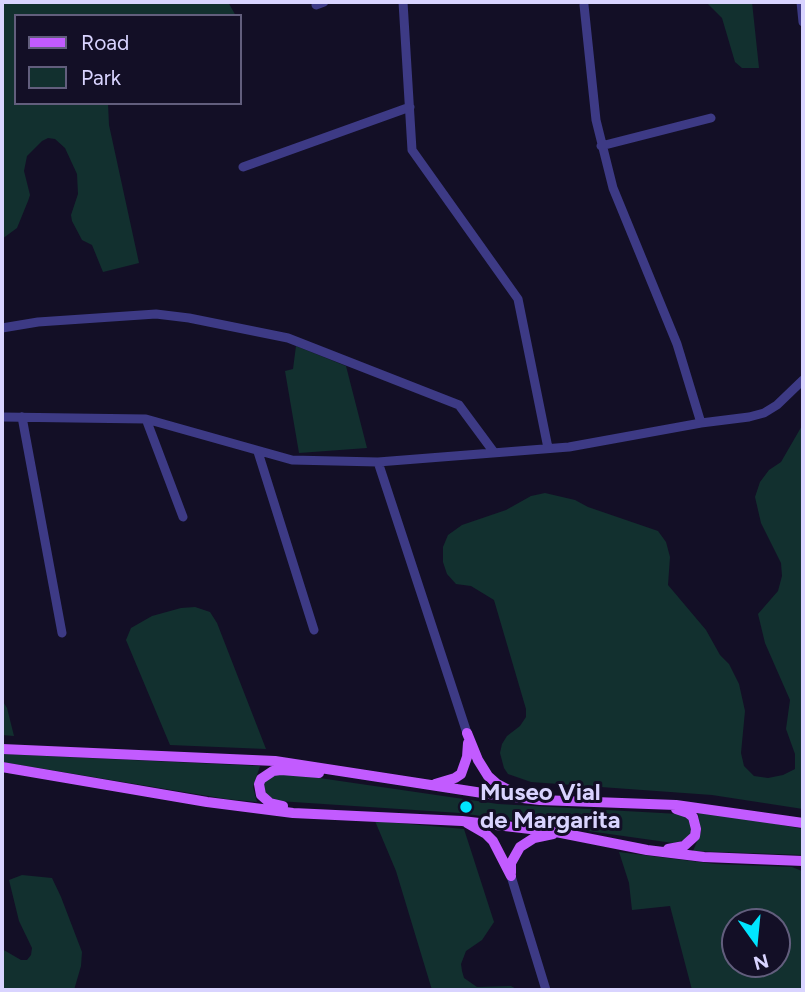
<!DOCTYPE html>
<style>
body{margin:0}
#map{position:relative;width:805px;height:992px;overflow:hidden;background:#130f26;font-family:Figtree,sans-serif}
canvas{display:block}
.frame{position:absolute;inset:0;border:4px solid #d9d4ff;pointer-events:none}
.legend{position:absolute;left:14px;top:14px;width:228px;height:91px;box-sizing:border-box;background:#130f26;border:2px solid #625e7d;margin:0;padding:9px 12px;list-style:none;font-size:21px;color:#d9d4ff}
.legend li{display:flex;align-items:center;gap:14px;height:35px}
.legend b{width:35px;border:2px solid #625e7d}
.north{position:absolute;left:721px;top:908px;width:70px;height:70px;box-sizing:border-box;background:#130f26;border:2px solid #625e7d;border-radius:50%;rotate:165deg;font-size:19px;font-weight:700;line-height:28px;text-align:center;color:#d9d4ff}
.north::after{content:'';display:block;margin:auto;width:24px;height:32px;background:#00e5ff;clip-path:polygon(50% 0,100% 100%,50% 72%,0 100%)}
</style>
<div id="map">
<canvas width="805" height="992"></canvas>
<div class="frame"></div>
<ul class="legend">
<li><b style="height:9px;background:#c25bff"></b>Road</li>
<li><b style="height:19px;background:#12302f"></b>Park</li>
</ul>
<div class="north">N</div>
</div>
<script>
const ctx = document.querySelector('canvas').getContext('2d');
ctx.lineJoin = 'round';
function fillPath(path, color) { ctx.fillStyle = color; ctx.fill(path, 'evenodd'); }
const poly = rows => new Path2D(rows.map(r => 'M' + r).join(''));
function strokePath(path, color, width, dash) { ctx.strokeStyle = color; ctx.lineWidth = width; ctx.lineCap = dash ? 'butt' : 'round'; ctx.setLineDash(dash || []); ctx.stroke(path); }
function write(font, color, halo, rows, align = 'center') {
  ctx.font = font + ' Figtree,sans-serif'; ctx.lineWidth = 6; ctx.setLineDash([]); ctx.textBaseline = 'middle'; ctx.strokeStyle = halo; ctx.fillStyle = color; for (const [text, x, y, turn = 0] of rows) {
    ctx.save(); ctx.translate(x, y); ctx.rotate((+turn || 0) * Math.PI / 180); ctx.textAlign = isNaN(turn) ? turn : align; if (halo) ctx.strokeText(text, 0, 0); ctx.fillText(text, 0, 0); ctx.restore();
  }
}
fillPath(poly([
 [2,2,228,2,236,16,16,16,16,103,108,103,109,125,139,263,103,272,92,245,82,240,72,221,71,215,78,194,77,174,65,148,55,139,48,138,42,141,27,156,24,171,30,195,28,201,17,228,2,239],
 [706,2,752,2,759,68,742,68,735,62,722,18],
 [296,346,346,366,367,448,299,453,285,371,293,369],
 [803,424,803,809,712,795,531,782,508,774,504,768,500,753,502,744,507,736,520,726,526,717,526,709,494,600,471,586,456,584,447,574,443,562,443,547,448,535,462,525,506,510,531,496,545,493,575,500,588,507,658,531,666,542,670,557,668,585,706,630,720,655,729,664,739,684,745,711,741,753,744,766,754,776,768,778,783,775,795,769,795,754,786,729,790,700,765,643,758,614,778,591,782,576,781,563,761,523,755,497,760,482,769,470,781,462],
 [195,607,210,612,217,623,266,749,170,745,126,640,131,628,152,616,181,608],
 [2,700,7,708,14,736,2,735],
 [2,754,260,766,253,787,257,802,226,799,2,762],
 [285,773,498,804,679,814,689,820,692,832,688,839,673,843,460,813,278,801,265,795,264,783,268,776],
 [698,813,727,815,803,829,803,855,693,851,701,832],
 [375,821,464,829,494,922,482,940,466,951,461,964,462,971,464,978,477,987,511,986,518,990,432,990,396,871],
 [619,852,715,864,792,867,802,871,803,990,692,990,670,906,632,910,629,883],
 [735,922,777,922,777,964,735,964],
 [22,875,52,878,61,897,82,952,81,966,74,990,2,990,2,949,21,960,27,960,31,955,32,948,19,921,9,880]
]), '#12302f');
strokePath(poly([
 [403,2,412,150,518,299,548,448],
 [801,2,803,22],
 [316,5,324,2],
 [584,5,596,120,613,188,677,344,701,423],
 [601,146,711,118],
 [243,167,410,107],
 [2,328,38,322,156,314,189,318,288,338,459,405,493,451],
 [2,417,146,419,292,460,378,462,569,447,701,423,749,417,764,413,777,405,803,380],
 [22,417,62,633],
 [146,419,183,517],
 [258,452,314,630],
 [378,462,467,733],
 [511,876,546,990]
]), '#3d3a85', 9);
strokePath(poly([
 [467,733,478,760,488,776,497,784,516,794],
 [2,749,275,761,489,794,540,800,676,805,803,823],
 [2,767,207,802,293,813,462,821,556,832,647,850,704,857,803,861],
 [435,784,455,778,461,774,467,757,468,743],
 [283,806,270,803,261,795,259,784,261,779,273,771,281,770,319,773],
 [467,823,486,834,493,841,511,876],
 [668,849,684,846,695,836,696,829,693,817,688,813,676,809],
 [511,873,511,863,520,847,534,838,553,834]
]), '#c25bff', 10);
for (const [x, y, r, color] of [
 [466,807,7,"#00e5ff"]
]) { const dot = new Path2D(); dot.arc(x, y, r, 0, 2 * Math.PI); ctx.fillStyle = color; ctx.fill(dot); strokePath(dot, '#130f26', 2.5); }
write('bold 24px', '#d9d4ff', '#130f26', [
 ["Museo Vial",480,793],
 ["de Margarita",480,821]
], 'left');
</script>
